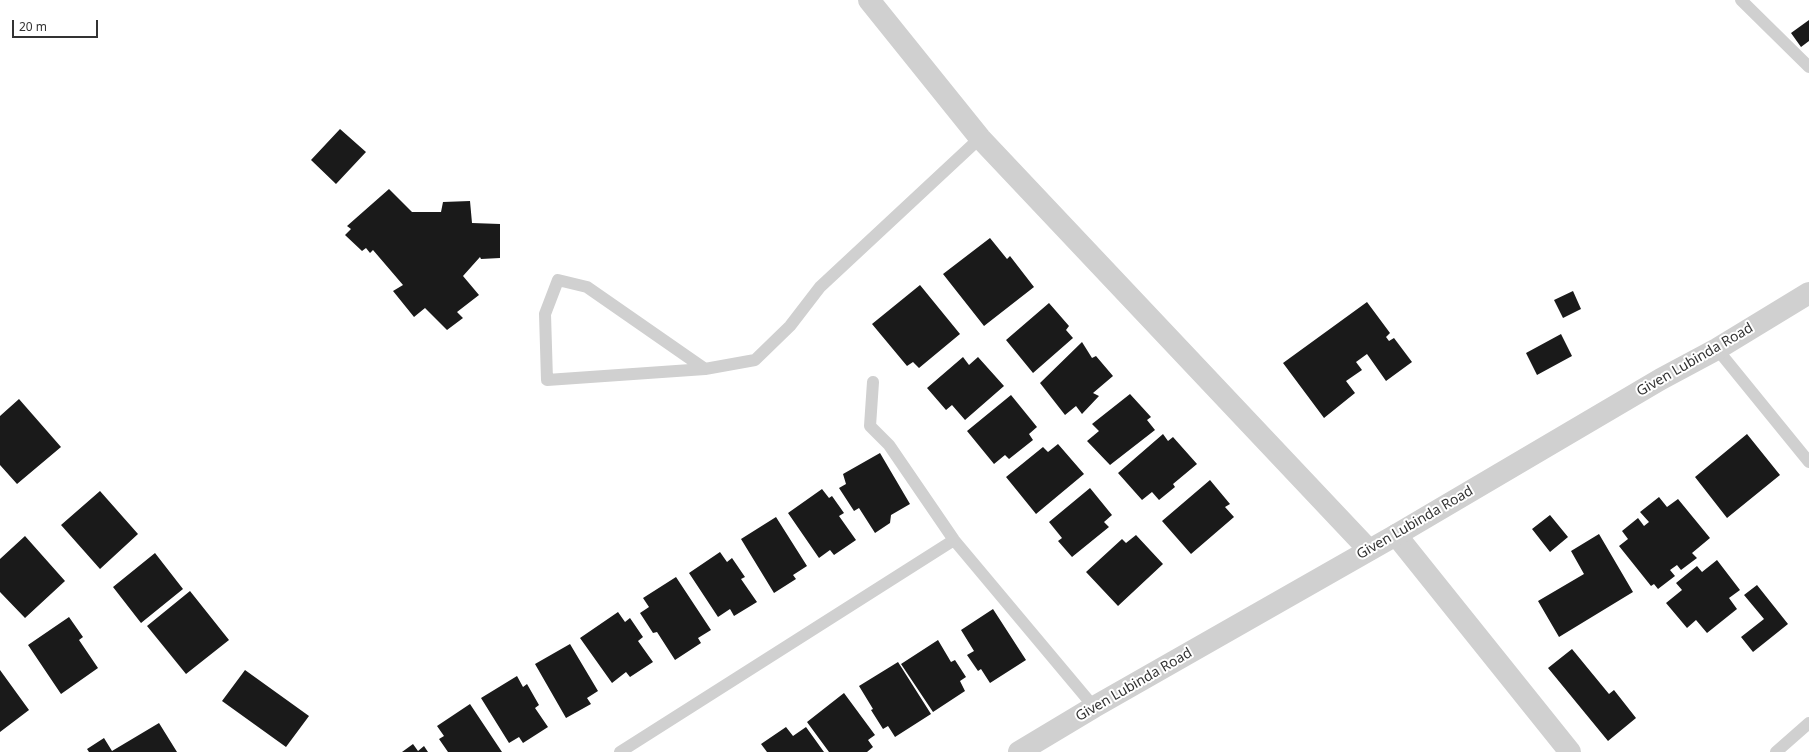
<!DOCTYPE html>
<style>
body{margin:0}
#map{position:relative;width:1809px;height:752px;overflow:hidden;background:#fff;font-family:"Noto Sans",sans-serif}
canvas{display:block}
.scale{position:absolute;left:12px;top:20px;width:86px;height:18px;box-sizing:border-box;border:2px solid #333;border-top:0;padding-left:5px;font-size:12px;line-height:14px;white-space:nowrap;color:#333;-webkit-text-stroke:3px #fff;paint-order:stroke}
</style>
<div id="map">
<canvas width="1809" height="752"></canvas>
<div class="scale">20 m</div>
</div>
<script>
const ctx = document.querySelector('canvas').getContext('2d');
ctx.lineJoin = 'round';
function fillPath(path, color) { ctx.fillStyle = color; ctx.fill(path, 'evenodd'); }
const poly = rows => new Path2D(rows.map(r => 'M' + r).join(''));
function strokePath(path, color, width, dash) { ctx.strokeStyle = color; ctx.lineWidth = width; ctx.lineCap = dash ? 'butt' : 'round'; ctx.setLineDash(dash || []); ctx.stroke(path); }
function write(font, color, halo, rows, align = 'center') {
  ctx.font = font + ' "Noto Sans",sans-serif'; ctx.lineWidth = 4; ctx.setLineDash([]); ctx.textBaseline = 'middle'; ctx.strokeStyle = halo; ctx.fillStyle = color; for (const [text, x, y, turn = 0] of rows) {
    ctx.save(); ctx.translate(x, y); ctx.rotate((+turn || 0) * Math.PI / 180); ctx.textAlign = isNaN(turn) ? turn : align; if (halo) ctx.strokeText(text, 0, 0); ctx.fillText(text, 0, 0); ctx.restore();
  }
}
fillPath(poly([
 [1809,20,1809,41,1801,47,1791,33],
 [340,129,366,152,336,184,311,160],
 [389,189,412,212,441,212,443,202,470,201,472,223,500,224,500,258,481,259,480,257,463,276,479,295,457,312,463,318,447,330,425,308,414,317,393,291,403,285,373,250,370,253,366,248,362,251,345,235,351,229,347,226],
 [990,238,1007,259,1010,256,1034,287,984,326,943,274],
 [920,285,960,334,919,368,913,362,907,366,872,324],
 [1573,291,1581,309,1563,318,1554,300],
 [1367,302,1390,333,1386,337,1389,341,1394,338,1412,362,1386,381,1367,354,1356,362,1362,370,1346,381,1355,393,1324,418,1283,363],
 [1049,303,1069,326,1066,330,1073,338,1033,373,1006,340],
 [1561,334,1572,356,1537,375,1526,353],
 [1082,342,1092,358,1096,356,1113,376,1093,393,1099,396,1082,414,1076,406,1065,415,1040,383],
 [963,357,969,365,978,357,1004,386,965,420,952,405,946,410,927,388],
 [1130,394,1151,417,1147,420,1155,430,1110,465,1087,441,1099,431,1092,424],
 [1011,395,1037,427,1029,434,1033,440,1009,459,1005,455,994,464,967,431],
 [19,399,61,447,17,484,0,465,0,416],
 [1163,434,1168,441,1173,437,1197,464,1173,484,1175,487,1159,500,1152,492,1142,500,1118,473],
 [1747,434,1780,475,1727,518,1695,477],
 [1058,444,1084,474,1036,514,1006,477,1043,447,1048,452],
 [880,453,910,504,891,515,890,523,875,533,859,508,854,511,839,488,846,484,843,474],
 [1210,480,1230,504,1225,507,1234,517,1191,554,1162,521],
 [1090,488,1112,515,1104,522,1109,527,1072,557,1058,541,1062,538,1049,522],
 [822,489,829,498,832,496,844,513,839,516,856,540,834,555,830,550,819,558,788,513],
 [100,491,138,534,100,569,61,525],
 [1659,497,1667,507,1678,499,1710,538,1692,553,1697,558,1681,570,1677,565,1670,570,1675,576,1658,589,1654,584,1651,586,1619,546,1628,539,1622,531,1638,518,1644,526,1649,522,1640,512],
 [1550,515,1568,537,1550,552,1532,529],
 [776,517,807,566,793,575,796,579,774,593,741,539],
 [1599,534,1633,592,1559,637,1538,601,1584,574,1571,551],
 [1136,535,1163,564,1118,606,1086,572,1122,539,1126,543],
 [25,536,65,581,25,618,0,592,0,559],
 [720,552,727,562,732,558,745,577,741,579,757,602,734,616,730,609,718,617,689,573],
 [155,553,183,589,141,623,113,587],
 [1717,560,1740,590,1729,598,1737,609,1707,633,1696,620,1687,628,1666,603,1682,590,1676,583,1697,566,1702,572],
 [676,577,711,630,698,638,701,643,675,660,657,632,653,633,640,613,649,607,643,598],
 [1757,585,1788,624,1753,652,1741,637,1764,619,1744,595],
 [190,591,229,640,186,674,147,626],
 [993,609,1026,660,990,683,981,669,978,671,967,655,974,651,961,630],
 [618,612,625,622,630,618,643,637,638,641,653,662,630,677,626,672,612,683,580,638],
 [69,617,83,637,79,640,98,668,61,694,28,645],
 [938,640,951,662,955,660,966,677,960,681,965,691,933,712,901,664],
 [570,644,598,691,587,698,591,704,566,718,535,664],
 [1572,649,1609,694,1614,690,1636,718,1608,741,1548,668],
 [898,662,931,714,895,737,888,726,883,729,871,710,873,709,859,686],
 [0,670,29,710,0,732],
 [245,670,309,716,286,747,222,701],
 [517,676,523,687,527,684,539,705,535,708,548,727,523,743,519,737,509,743,481,698],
 [844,693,875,735,868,740,873,747,867,752,829,752,807,722],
 [470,704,502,752,448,752,439,739,444,736,437,726],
 [159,723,177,752,89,752,87,749,104,738,112,751],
 [786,727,793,736,806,727,824,752,767,752,761,744],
 [413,744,418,751,424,746,428,752,402,752]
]), '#1a1a1a');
strokePath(poly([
 [1741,0,1809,67],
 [1717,349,1809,462],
 [705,369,587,287,558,280,545,314,547,380,705,369,755,360,790,326,820,287,980,138],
 [873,382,870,426,889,445,954,540,1094,707],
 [620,752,954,540],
 [1776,752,1809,723]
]), '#d0d0d0', 12);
strokePath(poly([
 [869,0,980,138,1369,550],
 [1396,535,1570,752]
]), '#d0d0d0', 22);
strokePath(poly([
 [1019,752,1094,707,1396,535,1661,379,1717,349,1809,293]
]), '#d0d0d0', 22);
write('14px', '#333', '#fff', [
 ["Given Lubinda Road",1695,360,-30],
 ["Given Lubinda Road",1415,523,-30],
 ["Given Lubinda Road",1134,685,-30]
]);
</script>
